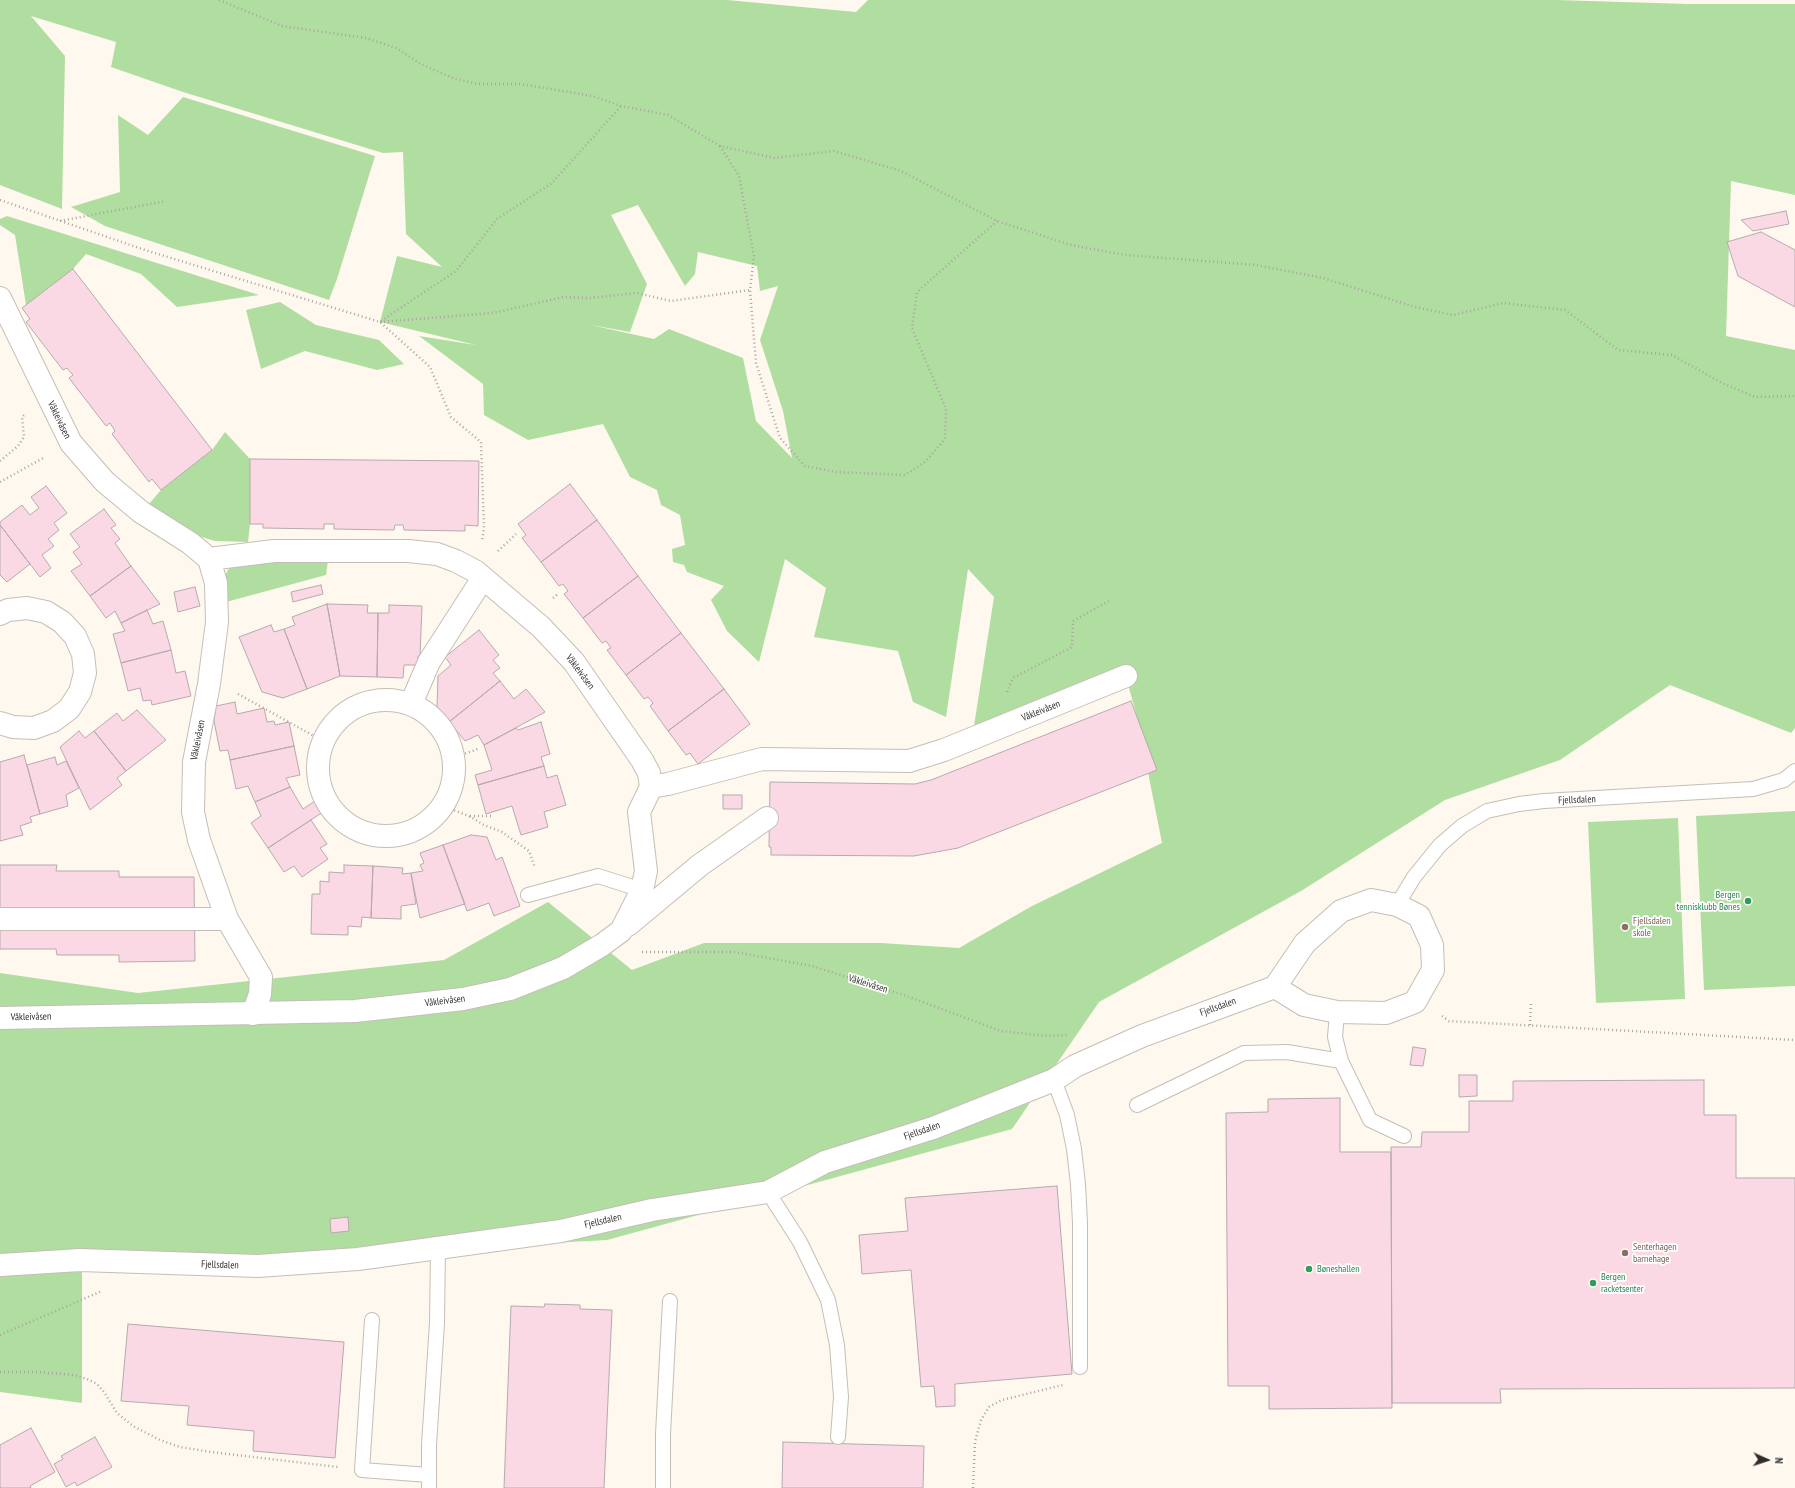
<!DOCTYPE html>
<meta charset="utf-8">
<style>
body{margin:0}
#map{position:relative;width:1795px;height:1488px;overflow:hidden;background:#fff8ef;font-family:"PT Sans Narrow",sans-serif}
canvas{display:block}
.north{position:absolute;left:1747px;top:1440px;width:40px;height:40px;-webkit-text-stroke:3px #fff;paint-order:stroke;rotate:93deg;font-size:11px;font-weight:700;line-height:16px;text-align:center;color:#302e2b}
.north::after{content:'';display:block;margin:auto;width:14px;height:18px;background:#302e2b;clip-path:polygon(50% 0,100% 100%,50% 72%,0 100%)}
</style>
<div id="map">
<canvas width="1795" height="1488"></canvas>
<div class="north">N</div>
</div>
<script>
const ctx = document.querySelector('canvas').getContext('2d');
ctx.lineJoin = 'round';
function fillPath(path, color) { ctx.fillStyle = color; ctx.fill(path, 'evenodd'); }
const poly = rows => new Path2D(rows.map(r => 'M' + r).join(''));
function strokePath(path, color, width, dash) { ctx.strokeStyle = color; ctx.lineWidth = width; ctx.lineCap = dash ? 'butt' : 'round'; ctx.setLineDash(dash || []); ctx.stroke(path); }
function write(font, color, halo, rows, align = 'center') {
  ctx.font = font + ' "PT Sans Narrow",sans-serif'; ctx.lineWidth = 3.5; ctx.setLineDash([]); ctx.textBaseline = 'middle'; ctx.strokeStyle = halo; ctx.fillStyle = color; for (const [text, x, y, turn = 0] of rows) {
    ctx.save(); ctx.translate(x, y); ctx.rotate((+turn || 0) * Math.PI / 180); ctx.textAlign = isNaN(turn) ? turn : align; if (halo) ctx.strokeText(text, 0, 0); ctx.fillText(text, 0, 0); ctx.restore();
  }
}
fillPath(poly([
 [0,0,727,0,856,12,868,0,1556,0,1688,4,1795,4,1795,195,1731,181,1726,336,1795,350,1795,728,1791,733,1670,685,1560,760,1445,800,1301,891,1099,1002,1012,1129,607,1240,82,1268,82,1403,0,1392,0,973,138,993,444,960,548,902,632,970,704,943,881,943,959,948,1032,906,1162,843,1137,717,1126,677,972,739,994,597,968,569,946,717,913,702,898,651,814,637,826,588,785,559,759,662,727,631,711,600,724,586,687,572,684,565,673,562,672,549,685,545,680,515,661,505,657,490,630,477,603,424,528,440,484,415,483,384,419,336,476,345,380,322,397,256,442,267,406,234,403,152,383,153,183,92,111,67,116,42,31,16,65,56,62,209,0,185],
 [638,205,685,286,695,274,698,252,757,266,760,291,778,286,760,340,783,411,792,458,756,421,743,358,669,329,654,339,591,325,630,332,647,284,611,215],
 [183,97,375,156,337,279,329,300,105,226,71,207,120,192,118,115,148,135],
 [7,216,259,295,177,307,141,274,86,254,73,269,26,305,15,235,0,225,0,219],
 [280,302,316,325,379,340,404,364,377,370,305,351,261,369,246,310],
 [225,432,250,459,250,524,248,542,215,541,185,532,149,504,161,490,212,450],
 [251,559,328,561,326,575,226,602,225,575,232,564],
 [1795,811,1795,986,1704,990,1696,816],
 [1678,818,1685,999,1596,1003,1588,822]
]), '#b0dea1');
const building = poly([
 [1786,211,1789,224,1753,231,1741,220,1786,211],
 [1761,232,1795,250,1795,307,1738,276,1727,242,1761,232],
 [73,269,212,450,161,490,152,479,149,482,112,434,115,431,110,423,106,426,69,378,73,375,67,368,63,370,26,322,30,319,22,308,73,269],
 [250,459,479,461,478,526,465,525,465,531,404,530,403,525,395,525,394,530,334,529,334,524,324,524,324,529,263,528,263,524,250,524,250,459],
 [570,484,597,520,541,562,522,538,526,535,518,524,570,484],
 [46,486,67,513,54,523,59,530,48,539,54,546,42,555,51,568,40,577,0,525,0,522,22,505,30,515,39,508,31,497,46,486],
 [104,509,116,525,111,528,120,539,115,543,131,566,90,596,71,571,82,564,73,552,80,547,70,534,104,509],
 [597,520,638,576,583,618,564,594,568,591,563,584,559,586,541,562,597,520],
 [0,525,30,564,7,582,0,575,0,525],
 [131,566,160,604,121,623,115,611,106,618,90,596,131,566],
 [638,576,681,633,626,675,607,650,611,648,606,641,602,643,583,618,638,576],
 [321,585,323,594,293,602,291,592,321,585],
 [195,587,200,606,178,612,174,592,195,587],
 [327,604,368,605,367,613,378,613,377,677,340,676,327,604],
 [327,604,340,676,307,689,284,629,295,625,292,617,327,604],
 [389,605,422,606,420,656,418,656,417,665,404,665,403,678,377,677,378,613,389,613,389,605],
 [147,610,153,624,163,621,171,650,121,663,113,634,125,631,121,623,147,610],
 [271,625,274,632,284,629,307,689,283,698,262,692,239,637,271,625],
 [479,630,499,655,493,660,500,668,493,673,500,681,449,722,437,707,438,676,451,665,445,657,479,630],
 [681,633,724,689,668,731,650,706,653,703,648,697,644,699,626,675,681,633],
 [171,650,176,673,185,671,191,696,152,705,151,700,143,701,140,688,128,691,121,663,171,650],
 [500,681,514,699,526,689,545,712,484,745,478,735,465,741,449,722,500,681],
 [724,689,750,724,698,764,690,753,686,755,668,731,724,689],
 [1131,701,1157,770,958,848,914,856,771,855,771,847,769,847,770,782,915,784,931,780,1131,701],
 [235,702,237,714,264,708,267,722,274,721,275,725,289,722,294,746,230,760,228,750,220,751,214,721,216,706,235,702],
 [137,710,166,740,126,771,94,731,117,713,123,721,137,710],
 [541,722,550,754,541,757,544,766,478,785,475,775,492,770,484,745,516,728,518,730,541,722],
 [79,731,85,738,94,731,126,771,117,778,122,785,90,810,60,747,79,731],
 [294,746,300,775,286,778,290,787,255,802,248,786,236,789,230,760,294,746],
 [24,755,40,814,30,817,32,822,20,826,23,835,0,841,0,762,24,755],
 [55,757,57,765,66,761,79,788,66,795,68,806,40,814,27,765,55,757],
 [544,766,547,778,557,775,566,805,544,812,548,827,521,835,512,806,486,814,478,785,544,766],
 [290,787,303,809,315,801,323,812,268,848,251,823,261,816,255,802,290,787],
 [723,795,742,795,742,809,723,809,723,795],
 [311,820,327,844,320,848,328,859,302,877,294,866,284,872,268,848,311,820],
 [471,835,487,837,496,860,502,857,520,906,494,916,489,903,467,911,443,845,471,835],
 [443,845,465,904,420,918,411,873,423,871,420,865,424,863,420,853,443,845],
 [0,865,57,865,56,871,119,871,119,877,194,877,195,961,119,962,119,955,57,955,56,949,0,949,0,865],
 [344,865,373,866,371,918,362,917,361,927,348,926,348,935,311,934,312,894,320,894,320,881,329,882,329,872,344,873,344,865],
 [373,866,403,868,402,874,411,873,416,904,401,906,401,919,371,918,373,866],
 [1413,1047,1426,1049,1423,1066,1410,1065,1413,1047],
 [1459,1075,1477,1075,1477,1096,1459,1097,1459,1075],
 [1704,1080,1704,1115,1736,1115,1736,1178,1795,1178,1795,1388,1500,1389,1501,1403,1392,1403,1391,1147,1421,1147,1422,1132,1469,1132,1469,1101,1513,1101,1513,1081,1704,1080],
 [1340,1098,1340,1152,1391,1152,1392,1408,1269,1409,1269,1386,1228,1386,1226,1113,1268,1112,1268,1099,1340,1098],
 [1057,1186,1072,1374,955,1384,955,1406,936,1407,934,1386,921,1387,911,1270,862,1274,859,1235,908,1231,905,1198,1057,1186],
 [348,1217,349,1231,331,1233,330,1219,348,1217],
 [545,1304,580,1305,580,1309,612,1310,604,1488,504,1488,511,1306,544,1307,545,1304],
 [128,1324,344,1342,335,1458,253,1451,254,1431,187,1425,189,1406,121,1401,128,1324],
 [31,1428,55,1472,30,1486,31,1488,0,1488,0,1445,31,1428],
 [95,1437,112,1467,77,1486,75,1482,66,1487,54,1464,63,1459,61,1456,95,1437],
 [783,1442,924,1446,923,1488,782,1488,783,1442]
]);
fillPath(building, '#fbd9e4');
strokePath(building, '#b5aaae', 1);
const service = poly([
 [528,895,598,876,642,890],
 [1397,905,1414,877,1440,845,1462,826,1487,811,1519,804,1544,801,1753,789,1784,780,1795,771],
 [1337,1012,1335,1037,1341,1061,1370,1120,1404,1136],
 [1054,1080,1067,1115,1074,1149,1078,1184,1080,1223,1080,1367],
 [1137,1105,1244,1053,1287,1052,1341,1061],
 [768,1192,800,1242,828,1300,837,1345,841,1397,838,1437],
 [372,1320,362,1470,429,1475],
 [429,1488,429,1445,437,1323,438,1249],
 [663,1488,663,1434,670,1301]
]);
const minor = poly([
 [0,298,71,443,105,482,141,512,190,543,209,559,216,583,217,622,209,684,194,762,193,812,199,840,227,919,261,977,260,994,253,1014],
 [0,614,8,610,27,608,46,612,62,622,75,636,83,654,85,673,80,692,69,709,53,721,34,728,13,727,0,723],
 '318 768a68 68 0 1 1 136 0a68 68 0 1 1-136 0Z',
 [411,704,429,662,483,578],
 [651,787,668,784,762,759,909,761,944,750,1126,676],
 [0,919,227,919],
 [628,925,700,865,767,818],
 [0,1018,355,1011,463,999,510,989,563,968,602,945,621,931,642,890,646,871,639,812,651,787,649,773,642,760,574,662,541,627,475,571,456,561,437,554,408,551,274,551,209,559],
 [0,1265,80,1260,258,1266,358,1259,561,1231,652,1210,768,1192,825,1162,933,1128,1054,1080,1075,1066,1142,1036,1275,987,1305,943,1341,911,1371,900,1397,905,1419,916,1432,945,1433,970,1415,1002,1386,1013,1337,1012,1304,1005,1275,987]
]);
strokePath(service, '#c5beb6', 16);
strokePath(minor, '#c5beb6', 24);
strokePath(poly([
 [219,0,282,26,366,38,396,48,421,64,453,78,477,84,520,84,581,94,596,97,621,106,668,115,720,146,775,158,834,151,901,171,997,221,1071,245,1125,255,1256,265,1323,278,1415,307,1453,315,1503,303,1565,310,1618,350,1672,355,1722,383,1755,397,1795,396],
 [720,146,739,176,754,256,750,290,756,363,780,438,805,466,836,472,905,475,925,462,945,439,946,409,912,328,917,292,997,221],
 [0,200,145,250,380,322,430,367,451,417,481,442,484,528,482,541],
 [60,221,166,201],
 [381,321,456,271,497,219,552,183,621,106],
 [380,322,493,313,564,297,590,298,637,293,671,301,750,290],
 [0,461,18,446,24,437,22,417,24,415],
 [0,482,45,457],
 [498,551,516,534],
 [553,598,559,593],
 [1007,692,1013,678,1072,647,1073,621,1109,601],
 [238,694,323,741],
 [454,758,480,748],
 [443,806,469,816,484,825,502,832,529,851,535,868],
 [470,816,491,816],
 [642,952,735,952,812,966,901,994,1001,1031,1047,1036,1068,1035],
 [1442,1016,1449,1021,1795,1040],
 [1530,1025,1531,1003],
 [0,1335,102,1291],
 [0,1372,38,1372,74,1375,87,1379,97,1384,104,1392,117,1413,133,1426,160,1440,180,1447,211,1452,338,1467],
 [973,1488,975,1442,981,1420,989,1407,1002,1400,1063,1385]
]), '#aaa59e', 2.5, [1, 3]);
strokePath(service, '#fff', 14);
strokePath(minor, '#fff', 22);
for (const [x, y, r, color] of [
 [1748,901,4,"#2e9e5b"],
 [1625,927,4,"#8d6e63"],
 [1625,1253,4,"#8d6e63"],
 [1309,1269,4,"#2e9e5b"],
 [1593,1283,4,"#2e9e5b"]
]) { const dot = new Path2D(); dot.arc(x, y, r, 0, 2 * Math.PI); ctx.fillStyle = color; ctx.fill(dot); strokePath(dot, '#fff', 1.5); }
write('10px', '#302e2b', '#fff', [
 ["Våkleivåsen",59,420,64],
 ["Våkleivåsen",580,672,53],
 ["Våkleivåsen",1041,711,-22],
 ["Våkleivåsen",198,740,-79],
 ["Fjellsdalen",1577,800,-2],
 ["Våkleivåsen",868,984,17],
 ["Våkleivåsen",445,1001,-7],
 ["Fjellsdalen",1218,1007,-20],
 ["Våkleivåsen",31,1017,-1],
 ["Fjellsdalen",922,1131,-19],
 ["Fjellsdalen",603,1221,-13],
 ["Fjellsdalen",220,1265,2]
]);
write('10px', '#27864d', '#fff', [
 ["Bergen",1740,895,"right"],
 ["tennisklubb Bønes",1740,907,"right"],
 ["Bøneshallen",1317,1269],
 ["Bergen",1601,1277],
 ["racketsenter",1601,1289]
], 'left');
write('10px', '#785e54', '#fff', [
 ["Fjellsdalen",1633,921],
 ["skole",1633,933],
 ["Senterhagen",1633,1247],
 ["barnehage",1633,1259]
], 'left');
</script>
